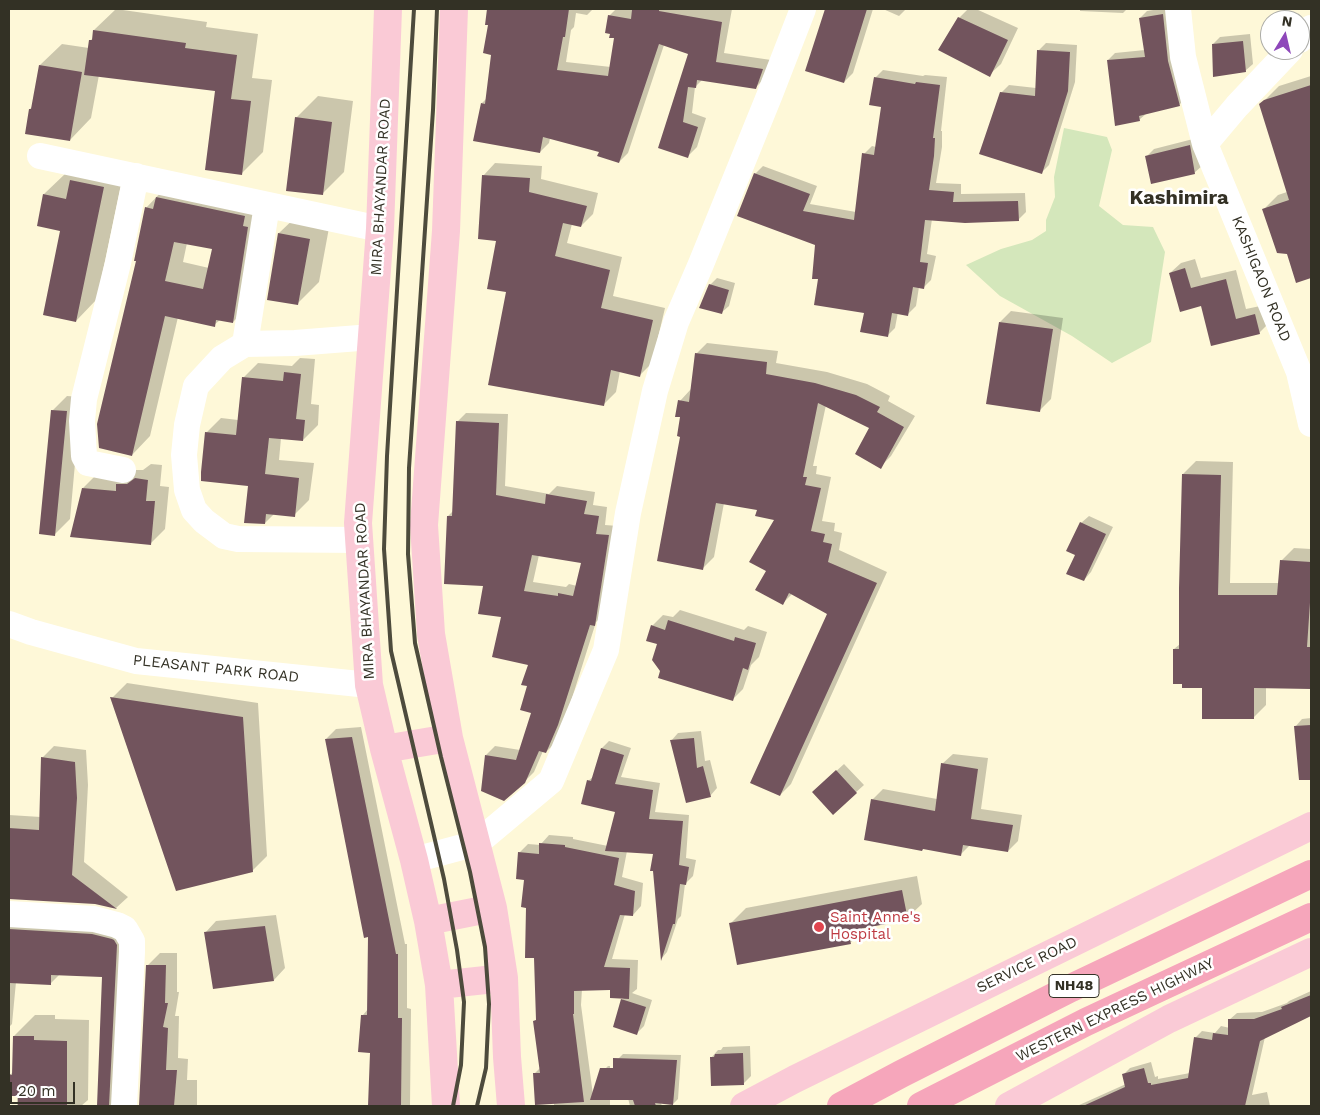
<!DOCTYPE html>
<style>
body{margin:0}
#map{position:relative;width:1320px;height:1115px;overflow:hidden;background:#fef8d8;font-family:"Work Sans",sans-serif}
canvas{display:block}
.frame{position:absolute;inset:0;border:10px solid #333125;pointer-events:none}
.north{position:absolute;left:1260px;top:10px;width:50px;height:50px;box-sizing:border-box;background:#fff;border:1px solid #adada8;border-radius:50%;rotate:9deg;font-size:14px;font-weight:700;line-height:20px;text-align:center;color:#333125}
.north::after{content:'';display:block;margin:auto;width:18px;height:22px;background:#8e47ba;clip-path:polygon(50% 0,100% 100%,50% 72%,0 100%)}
.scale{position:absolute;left:10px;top:1082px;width:65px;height:22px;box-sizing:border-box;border:2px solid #333125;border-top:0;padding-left:6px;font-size:15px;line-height:18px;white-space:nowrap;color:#333125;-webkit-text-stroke:4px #fff;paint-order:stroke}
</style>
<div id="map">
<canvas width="1320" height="1115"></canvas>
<div class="frame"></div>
<div class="north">N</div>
<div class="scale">20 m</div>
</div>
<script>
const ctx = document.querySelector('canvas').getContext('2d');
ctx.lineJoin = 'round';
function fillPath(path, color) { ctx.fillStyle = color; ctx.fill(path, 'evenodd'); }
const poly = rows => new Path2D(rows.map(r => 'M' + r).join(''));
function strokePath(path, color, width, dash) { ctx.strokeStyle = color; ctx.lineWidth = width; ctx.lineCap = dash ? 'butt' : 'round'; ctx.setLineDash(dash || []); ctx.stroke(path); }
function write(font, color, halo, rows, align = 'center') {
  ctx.font = font + ' "Work Sans",sans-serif'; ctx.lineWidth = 5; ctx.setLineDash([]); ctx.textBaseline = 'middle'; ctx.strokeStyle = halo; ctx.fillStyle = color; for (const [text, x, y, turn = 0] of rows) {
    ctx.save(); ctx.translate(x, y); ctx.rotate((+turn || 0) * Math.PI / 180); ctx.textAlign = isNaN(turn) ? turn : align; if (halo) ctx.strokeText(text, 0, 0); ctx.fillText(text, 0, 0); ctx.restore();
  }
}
fillPath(poly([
 [1064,128,1107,137,1112,150,1099,206,1123,225,1153,227,1165,252,1151,342,1112,363,1072,336,1000,296,966,265,1001,249,1032,240,1046,231,1046,220,1055,197,1054,177]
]), '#d4e7bb');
fillPath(poly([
 [116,9,207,22,206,27,258,34,252,78,272,80,263,152,241,174,216,90,99,75,91,118,70,140,30,109,33,106,40,65,62,44,89,48,90,41,94,37,94,30],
 [488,9,593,9,587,15,576,13,574,27,571,30,566,62,611,67,616,37,609,16,616,9,732,9,724,53,771,60,765,78,755,88,702,80,695,87,692,113,706,118,697,147,688,156,660,147,689,53,664,45,628,153,619,162,601,151,550,138,549,143,540,152,482,103,487,98,493,54,490,24,486,24],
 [825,9,873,9,853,73,844,82,826,9],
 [883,9,906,9,899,16],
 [968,9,976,9,1018,28,1001,64,989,75,959,18],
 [1080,9,1127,9,1123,13,1080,11],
 [1159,9,1171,9,1187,97,1179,105,1147,113,1139,120,1108,60,1115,53,1145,50,1140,18,1147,11],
 [1250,34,1253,64,1245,71,1213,44,1220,37],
 [1046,43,1077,45,1075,82,1049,165,1042,172,1001,93,1009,85,1036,88,1039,50],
 [883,70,923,76,925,75,947,77,941,131,942,131,942,147,936,183,961,184,961,194,1025,193,1026,212,1018,220,932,219,927,254,936,256,931,280,923,288,919,287,916,306,908,314,898,312,895,328,887,336,865,312,819,278,817,245,755,174,763,166,817,186,810,204,856,212,864,154,872,146,876,147,883,106,875,78],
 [1311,76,1311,276,1297,281,1287,253,1264,209,1278,195,1287,192,1261,104,1279,86],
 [318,96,353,101,344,172,322,194,296,118],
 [1197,138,1202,166,1194,173,1147,156,1154,149],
 [495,163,542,166,541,179,598,193,593,214,581,226,572,224,567,243,622,257,613,296,665,308,652,363,640,375,620,371,616,392,603,405,507,291,483,176],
 [125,166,97,299,76,321,62,230,44,194,66,173],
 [164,189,262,198,251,304,233,322,220,320,214,325,178,317,150,436,132,455,137,260,146,208],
 [187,243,213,248,209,268,183,262],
 [301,212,331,217,319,282,297,304,279,233],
 [1195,259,1201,278,1236,270,1246,309,1265,305,1269,323,1259,333,1202,305,1170,273,1181,263],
 [717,278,735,283,729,306,721,313,710,285],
 [1011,311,1063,318,1051,399,1040,410,1000,322],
 [707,343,778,351,776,363,827,372,867,384,890,396,888,401,915,416,891,456,880,467,871,428,826,405,813,466,817,466,816,474,831,477,822,521,835,523,834,531,842,533,839,550,887,572,791,784,780,795,828,614,792,594,783,603,767,570,776,519,758,509,724,503,714,557,703,568,681,436,682,416,680,401,691,389,696,354],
 [300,358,315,359,311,404,319,405,318,425,303,440,281,438,279,460,314,463,309,500,294,515,274,514,265,523,250,485,206,433,221,418,238,420,243,378,258,363,292,366],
 [67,396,81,397,70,519,55,534,52,411],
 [466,413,508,414,505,486,549,494,557,486,595,492,593,505,607,507,605,525,618,526,604,615,596,622,567,714,555,743,546,752,543,751,534,772,524,782,486,755,495,746,520,750,532,713,529,685,529,664,484,585,448,516,453,511,457,422],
 [539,555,582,562,577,586,569,584,566,587,533,582],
 [1196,461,1233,462,1230,583,1280,583,1281,561,1294,548,1311,549,1311,687,1266,687,1266,705,1253,718,1204,687,1174,649,1180,644,1183,474],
 [151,464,162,465,160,486,169,487,165,529,150,544,83,488,98,473,133,470,143,470],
 [1089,516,1113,527,1091,572,1084,580,1081,523],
 [680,610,744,630,748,626,767,632,759,657,751,665,743,689,732,700,661,671,659,644,652,626,663,615,673,617],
 [127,683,258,703,267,856,252,871,112,698],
 [1311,718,1311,772,1300,773,1295,727,1302,719],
 [361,727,405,944,407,944,407,1008,411,1009,410,1106,369,1106,371,1051,363,1015,368,1009,370,935,326,739,336,729],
 [701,731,705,761,710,760,717,788,710,796,671,741,678,733],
 [609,741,631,748,621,777,660,783,655,812,689,815,686,858,696,860,693,876,685,884,681,916,678,919,667,952,662,958,655,853,627,851,622,877,643,883,641,906,633,915,625,914,612,959,638,960,637,989,632,993,652,1000,644,1026,637,1033,622,1000,625,997,612,988,582,989,581,1005,593,1095,599,1075,608,1066,610,1066,610,1106,554,1106,554,1103,534,1074,540,1068,535,1021,537,1019,535,956,525,879,519,853,528,844,541,845,541,844,549,835,573,837,573,839,608,846,616,811,588,781,594,776,602,748],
 [54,746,86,750,88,785,84,862,128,897,116,908,95,903,9,898,9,815,41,817,42,758],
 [953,754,988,758,981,809,1022,815,1018,841,1008,851,970,845,960,855,872,800,883,789,937,799,942,764],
 [844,764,864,785,833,813,821,785],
 [917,876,922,904,907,918,865,928,850,943,731,923,746,908],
 [9,910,126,929,128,1106,98,1106,104,975,60,974,51,983,16,982,12,1024,9,1027],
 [276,915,285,968,274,980,205,933,216,921],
 [160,953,177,953,177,992,179,992,175,1016,179,1016,178,1058,188,1059,187,1080,197,1080,197,1106,140,1106,148,965],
 [1311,991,1311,1015,1265,1037,1252,1095,1267,1092,1270,1106,1077,1106,1126,1084,1123,1075,1130,1068,1151,1062,1155,1077,1158,1076,1158,1079,1190,1073,1195,1038,1202,1031,1215,1033,1221,1026,1230,1028,1229,1020,1237,1013,1262,1012,1287,1003,1289,1001],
 [35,1015,55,1015,55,1019,89,1020,88,1100,81,1106,17,1106,17,1095,10,1075,13,1072,14,1036],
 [750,1046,751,1076,744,1083,711,1058,718,1050,721,1050,723,1047],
 [623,1054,681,1055,678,1099,673,1104,661,1103,662,1106,630,1106,618,1059]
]), '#0003');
fillPath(poly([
 [487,9,569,9,565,37,563,37,557,70,608,76,614,38,609,38,610,34,605,33,608,15,631,19,632,10,636,10,636,9,659,9,659,11,722,22,716,62,763,69,762,72,756,89,697,80,696,88,688,87,683,122,698,127,688,158,658,148,688,54,659,44,619,163,597,156,599,152,543,137,540,153,473,141,481,103,485,104,491,55,483,53,488,25,485,25],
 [825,9,867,9,844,83,805,71],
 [1163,14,1168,61,1180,106,1139,116,1140,121,1115,126,1107,60,1145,57,1139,18],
 [958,17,1008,40,990,77,938,50],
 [93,30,186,43,185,48,237,55,231,99,251,101,242,175,205,170,215,91,84,75,89,40,92,40],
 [1243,41,1246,72,1213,77,1212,44],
 [1037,50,1070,52,1068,91,1042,174,979,154,1000,92,1035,96],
 [39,65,82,72,70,141,25,134,29,109,31,109],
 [874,77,915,84,916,82,940,85,933,138,935,138,934,156,929,190,954,192,953,202,1018,201,1019,221,965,223,925,220,920,262,928,263,924,289,913,287,908,316,892,313,888,337,860,332,864,313,814,305,818,279,812,279,815,245,737,216,754,173,810,194,803,211,854,220,862,153,874,155,881,107,869,105],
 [1311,85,1311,278,1296,283,1287,254,1277,253,1262,209,1289,200,1259,104,1264,100],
 [295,117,332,122,323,195,286,191],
 [1190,145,1195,174,1151,184,1145,156],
 [482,175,530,178,529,192,587,206,581,227,563,223,555,256,610,270,601,308,653,320,640,377,611,370,604,406,488,385,506,292,487,289,496,241,478,239],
 [70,180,104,187,76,322,43,315,60,231,37,226,43,194,66,199],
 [156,197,245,216,243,226,248,227,233,323,216,320,215,327,165,316,132,456,99,448,97,424,136,261,134,261,145,207,153,209],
 [174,242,212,249,203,289,165,281],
 [278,233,310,239,298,305,267,300],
 [1185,268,1191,288,1226,279,1236,319,1255,314,1260,334,1211,346,1201,306,1180,312,1169,273],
 [709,284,729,290,722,314,699,308],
 [999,322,1053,329,1040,412,986,404],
 [695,353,767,362,766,374,815,383,856,395,880,407,877,412,904,427,881,469,855,454,869,428,818,403,803,477,807,477,805,485,821,488,811,531,825,534,823,542,832,544,828,562,877,583,780,796,750,783,827,614,789,593,783,605,755,590,766,571,749,562,774,520,755,516,757,510,716,503,703,570,657,561,680,437,677,436,680,417,675,417,678,400,689,402],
 [284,372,301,374,296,419,305,420,303,441,269,438,265,474,299,478,295,517,266,514,265,524,244,523,248,486,201,481,201,472,205,432,236,435,242,377,283,381],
 [51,410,67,411,55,536,39,534],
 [456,421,499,423,496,495,545,504,546,494,587,501,584,514,599,516,596,534,609,535,595,626,590,625,558,725,546,753,539,751,525,783,504,801,481,791,485,755,516,760,531,713,520,710,527,686,521,685,528,665,492,657,501,617,478,614,483,586,444,584,447,516,452,516],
 [532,555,581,563,573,596,558,593,558,596,524,591],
 [1182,474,1221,475,1218,595,1277,595,1280,560,1311,562,1311,588,1307,647,1311,647,1311,689,1254,688,1254,719,1202,719,1202,688,1182,688,1182,684,1173,684,1173,649,1179,649,1179,588],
 [135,478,148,480,146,501,155,501,151,545,70,537,82,488,116,491,116,484,127,484],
 [1080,522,1106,534,1084,581,1066,574,1075,555,1066,551],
 [668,620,734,641,735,637,756,643,748,670,743,668,733,701,658,678,660,671,652,660,657,644,646,641,651,625,665,630],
 [110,697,243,717,253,872,176,891],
 [1311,725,1311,780,1299,780,1294,726],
 [352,737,396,954,398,954,398,1018,402,1018,401,1106,368,1106,370,1053,358,1052,361,1015,367,1015,368,937,364,938,325,739],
 [694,738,697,768,703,766,711,797,686,803,670,740],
 [601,748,624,755,615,784,653,790,649,819,683,821,679,865,689,867,686,885,680,884,675,924,673,924,661,961,653,871,650,871,653,854,605,851,615,812,581,804,587,780,591,781],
 [41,757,75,762,77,798,72,875,117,909,95,904,9,899,9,828,39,830],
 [941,763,978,769,971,819,1013,825,1008,852,963,845,961,856,923,849,922,851,864,840,871,799,935,811],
 [836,770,857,793,833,815,812,792],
 [539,843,565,845,565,847,619,858,614,885,635,891,633,916,620,915,604,967,630,968,629,999,610,998,610,990,574,991,574,1014,573,1014,584,1102,535,1105,533,1073,540,1073,533,1021,536,1020,534,958,525,958,526,908,521,907,524,880,516,879,518,852,539,854],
 [902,890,908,920,848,931,851,944,737,965,729,923],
 [265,926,274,981,213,989,204,932],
 [9,929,92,934,112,939,114,940,117,945,109,1106,97,1106,102,977,51,975,51,985,9,983],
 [146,965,166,965,165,1003,168,1003,163,1027,168,1028,166,1070,177,1070,174,1106,139,1106],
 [1311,995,1311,1016,1260,1041,1245,1106,1083,1106,1125,1087,1122,1074,1144,1068,1148,1083,1151,1083,1151,1085,1188,1078,1194,1037,1212,1040,1213,1033,1228,1035,1228,1019,1254,1019,1282,1009,1281,1007],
 [621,999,646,1007,637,1035,613,1027],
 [13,1036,34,1036,34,1040,67,1041,67,1106,18,1106,18,1096,9,1096,9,1074,12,1075],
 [743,1053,744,1085,711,1086,710,1057,714,1057,715,1054],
 [613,1058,677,1060,673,1105,655,1103,656,1106,635,1106,633,1100,590,1100,600,1068,613,1068]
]), '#72545d');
strokePath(poly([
 [1178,9,1183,57,1205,144],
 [1300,40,1311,28],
 [1290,50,1237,106,1205,144,1299,372,1311,424],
 [40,156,380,229],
 [245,344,267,205],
 [123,470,88,463,84,456,82,421,84,399,118,263,136,176],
 [360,540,238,539,224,536,204,521,194,510,187,490,184,455,187,425,196,386,222,358,245,344,295,343,372,337],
 [9,624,31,632,136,661,369,685],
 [414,860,477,843,551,781,606,650,628,513,655,391,676,322,701,264,770,94,803,9],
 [9,914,94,919,117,925,125,929,132,941,132,952,124,1106]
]), '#fff', 26);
strokePath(poly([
 [388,9,380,229,358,523,369,685,384,749,414,860,428,921,439,985,446,1106],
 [454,9,446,231,424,525,431,634,449,738,493,908,504,978,507,1057,511,1106],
 [384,749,449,738],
 [428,921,493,908],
 [439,985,504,978],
 [744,1106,795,1079,1311,826],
 [1009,1106,1169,1019,1311,952]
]), '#facad6', 28);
strokePath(poly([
 [841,1106,901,1074,1071,988,1311,874],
 [921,1106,1086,1022,1311,917]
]), '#f6a6bb', 28);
strokePath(poly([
 [414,9,387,456,384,549,391,651,444,879,457,950,464,1002,461,1065,453,1106],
 [437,9,433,110,409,468,408,554,415,643,441,757,470,872,485,947,489,1004,486,1068,477,1106]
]), '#4d4b3c', 4);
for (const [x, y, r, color] of [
 [819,927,6,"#e0444e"]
]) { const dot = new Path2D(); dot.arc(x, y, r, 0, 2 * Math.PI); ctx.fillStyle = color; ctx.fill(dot); strokePath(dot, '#fff', 2); }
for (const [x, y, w] of [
 [1074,986,50]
]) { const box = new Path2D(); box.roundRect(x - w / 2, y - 11.5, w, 23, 4); ctx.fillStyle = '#fff'; ctx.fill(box); strokePath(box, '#333125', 1); }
write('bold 14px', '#333125', null, [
 ["NH48",1074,986]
]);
write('15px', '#333125', '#fff', [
 ["MIRA BHAYANDAR ROAD",381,187,-87],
 ["KASHIGAON ROAD",1261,279,68],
 ["MIRA BHAYANDAR ROAD",365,591,-93],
 ["PLEASANT PARK ROAD",216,669,6],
 ["SERVICE ROAD",1027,965,-26],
 ["WESTERN EXPRESS HIGHWAY",1115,1010,-26]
]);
write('15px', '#be3a42', '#fff', [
 ["Saint Anne's",830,918],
 ["Hospital",830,935]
], 'left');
write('bold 20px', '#333125', '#fff', [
 ["Kashimira",1179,198]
]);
</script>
